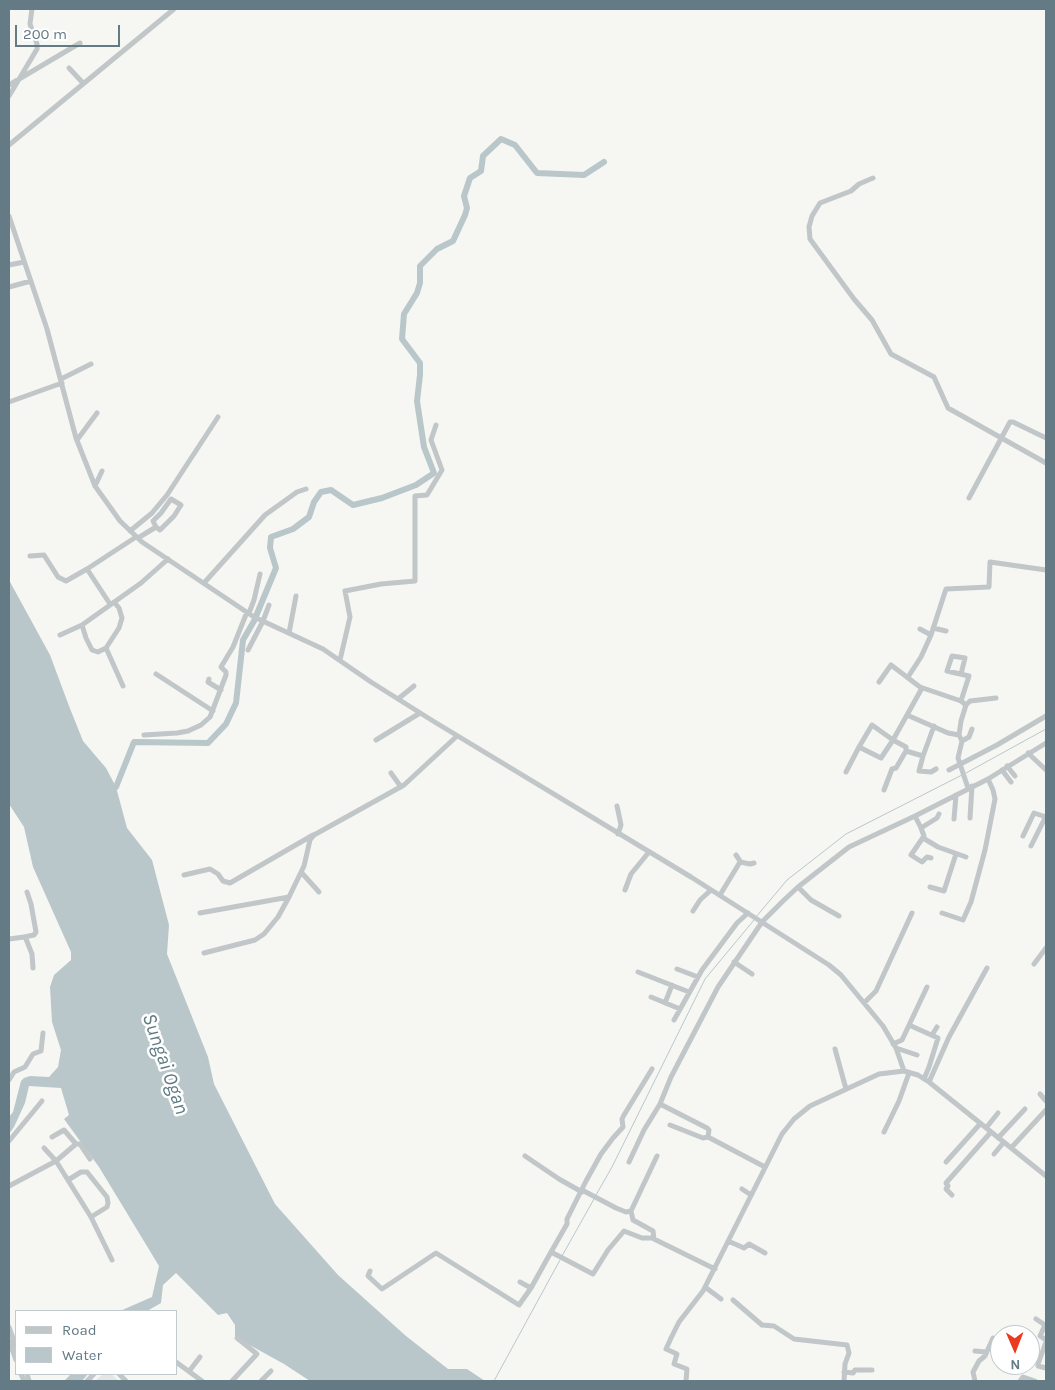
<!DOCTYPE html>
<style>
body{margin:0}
#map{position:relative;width:1055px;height:1390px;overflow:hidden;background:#f6f6f3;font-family:Karla,sans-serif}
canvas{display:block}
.frame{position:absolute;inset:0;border:10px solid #647a85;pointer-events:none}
.legend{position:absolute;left:15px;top:1310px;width:162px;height:65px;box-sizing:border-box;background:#fff;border:1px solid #c1cace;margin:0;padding:6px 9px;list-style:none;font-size:15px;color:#647a85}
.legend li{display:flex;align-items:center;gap:10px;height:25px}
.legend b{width:25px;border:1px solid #c1cace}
.north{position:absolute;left:990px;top:1325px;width:50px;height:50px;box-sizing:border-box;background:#fff;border:1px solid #c1cace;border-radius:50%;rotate:179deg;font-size:14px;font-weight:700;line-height:20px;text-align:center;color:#647a85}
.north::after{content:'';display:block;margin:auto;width:18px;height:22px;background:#ea3a1f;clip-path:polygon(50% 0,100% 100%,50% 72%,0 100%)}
.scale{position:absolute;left:15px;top:25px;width:105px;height:22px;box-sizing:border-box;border:2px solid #647a85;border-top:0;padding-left:6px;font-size:15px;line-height:18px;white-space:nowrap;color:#647a85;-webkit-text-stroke:4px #fff;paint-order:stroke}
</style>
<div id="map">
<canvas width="1055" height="1390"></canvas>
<div class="frame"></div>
<ul class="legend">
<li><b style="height:6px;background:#c1c6c9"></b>Road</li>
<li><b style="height:14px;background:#b9c7ca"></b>Water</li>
</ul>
<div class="north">N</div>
<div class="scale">200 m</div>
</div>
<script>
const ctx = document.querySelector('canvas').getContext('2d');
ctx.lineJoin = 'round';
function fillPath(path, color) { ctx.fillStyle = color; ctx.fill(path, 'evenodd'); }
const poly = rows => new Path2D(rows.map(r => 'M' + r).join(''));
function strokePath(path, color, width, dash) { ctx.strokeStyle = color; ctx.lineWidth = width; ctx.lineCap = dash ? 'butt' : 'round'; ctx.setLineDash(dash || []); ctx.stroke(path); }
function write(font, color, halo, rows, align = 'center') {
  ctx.font = font + ' Karla,sans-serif'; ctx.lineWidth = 5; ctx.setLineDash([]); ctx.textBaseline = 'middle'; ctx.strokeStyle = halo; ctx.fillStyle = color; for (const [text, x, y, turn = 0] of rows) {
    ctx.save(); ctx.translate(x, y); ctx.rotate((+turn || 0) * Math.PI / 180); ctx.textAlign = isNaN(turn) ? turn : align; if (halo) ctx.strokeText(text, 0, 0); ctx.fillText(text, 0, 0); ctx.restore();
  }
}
fillPath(poly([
 [103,1374,111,1374,119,1381,95,1381]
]), '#e4e6e4');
fillPath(poly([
 [9,580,50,655,69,706,83,741,106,768,116,787,127,828,152,860,169,925,167,954,208,1057,214,1084,275,1204,338,1275,406,1336,448,1369,467,1369,485,1381,310,1381,284,1364,235,1337,235,1325,227,1313,218,1315,176,1273,163,1285,161,1303,147,1311,120,1311,152,1297,159,1266,99,1167,64,1119,69,1115,61,1088,29,1086,25,1103,14,1127,9,1134,9,1117,13,1112,21,1081,24,1078,30,1076,49,1077,58,1067,61,1050,52,1022,50,987,54,975,71,960,71,952,33,867,24,827,9,804],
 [71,1374,88,1374,82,1381,64,1381]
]), '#b9c7ca');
strokePath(poly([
 [966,773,1046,729],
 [756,917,787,880,846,834,962,775],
 [596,1195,612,1167,705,979,754,920],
 [562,1256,594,1199],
 [494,1381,560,1260]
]), '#b9c7ca', 1);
strokePath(poly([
 [116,787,134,742,208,743,226,724,236,703,243,640,254,621,276,568,270,548,271,537,293,529,309,517,314,502,321,492,331,490,353,505,382,498,416,485,434,473,424,447,417,401,420,375,420,363,402,339,404,314,417,293,420,283,420,266,437,249,453,241,465,215,467,208,464,196,470,178,481,171,483,156,501,139,515,145,537,173,584,175,604,162]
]), '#b9c7ca', 6);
strokePath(poly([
 [69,68,83,83],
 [9,85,80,43],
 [9,96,37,49,37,44,30,24,32,9],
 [9,145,174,9],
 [873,178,859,184,851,191,820,203,812,216,809,227,810,239,854,299,872,320,891,354,934,377,948,408,1046,463],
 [9,216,47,329,76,438,95,486,120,521,142,542,254,617,323,649,371,682,433,721,691,877,829,965,841,975,883,1026,896,1048,904,1071],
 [9,265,24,262],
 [9,287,31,281],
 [61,379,91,364],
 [9,402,62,383],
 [77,440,97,413],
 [95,486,102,471],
 [969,498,1010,422,1013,422,1046,438],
 [130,531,152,513,167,495,218,417],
 [138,538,156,527,160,530,174,516,181,505,171,499,161,513,153,521,156,527],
 [30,556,44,555,58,577,66,581,87,569,136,537],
 [87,569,110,604],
 [204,583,265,515,297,492,306,489],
 [249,613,254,600,260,574],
 [933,628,946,631],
 [920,629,931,635],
 [289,633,296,596],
 [60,635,82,625],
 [106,648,119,628,122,618,119,608,114,602],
 [248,650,263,621,269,605],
 [340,660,350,617,345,591,381,584,415,581,415,496,427,495,442,470,431,440,436,425],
 [156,674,213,711],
 [961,674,965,658,952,656,947,671,969,676,961,701,966,705,961,721,959,735,962,741,958,758,968,788],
 [908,677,921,657,931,635,946,589,989,587,990,562,1046,570],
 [209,679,208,682,221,690],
 [879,682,891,665,920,687,961,701],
 [123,686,106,648,98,652,92,650,86,638,82,625,141,583,168,559],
 [398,699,414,686],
 [966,705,970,701,996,698],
 [907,715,922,688],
 [934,726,923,756,919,771,931,772,936,769],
 [144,735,177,733,188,731,201,725,210,717,226,675,226,672,221,667,233,647,247,612],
 [376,740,420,713],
 [962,741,969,737,972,729],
 [1028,753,1046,770],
 [923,756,906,751,906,747,893,740,881,758,859,747,872,725,893,740,907,715,948,733,959,735],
 [1007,766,1015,776],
 [949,770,997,745,1046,716],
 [1002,770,1011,782],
 [846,772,859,747],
 [391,773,401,787],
 [884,790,892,769,896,768,906,751],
 [617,806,621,825,618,834],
 [915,816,921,828,937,818,939,814],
 [970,818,972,786],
 [954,819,956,795],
 [921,828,924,836,911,855,922,862,927,857,931,858],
 [1023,836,1034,813,1046,817],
 [923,838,938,847,966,857],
 [1031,846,1046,816],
 [736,855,740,861],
 [301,872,319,892],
 [184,875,210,869,218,874,223,881,230,883,313,835],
 [798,887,811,900,839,916],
 [930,887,944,891,956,854],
 [625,890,631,874,649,852],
 [720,895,740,862,750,864,754,863],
 [693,911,700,900,711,890],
 [200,913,289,897],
 [942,913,963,920,971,902,985,850,995,799,993,790,988,779],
 [24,937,34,935,36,932,31,904,27,892],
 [9,939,24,937,26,939,32,954,33,968],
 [204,953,255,940,264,934,278,917,289,897,304,866,310,840,314,835,404,785,457,736],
 [734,962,752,974],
 [1034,964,1046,948],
 [677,969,698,977],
 [638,972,689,992],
 [651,997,680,1009],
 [665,1003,672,985],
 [864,1003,876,991,912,913],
 [674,1020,702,970,737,923,748,913],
 [909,1025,938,1038,929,1067,924,1079],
 [932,1035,937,1027],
 [893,1044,902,1040,927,987],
 [896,1048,917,1055],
 [835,1049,846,1089],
 [9,1080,14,1072,25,1067,33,1054,41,1051,43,1033],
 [929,1082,949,1037,987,968],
 [1040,1094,1046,1101],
 [660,1104,671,1077,718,987,762,922,783,901,798,887,849,847,915,816,988,779,1046,743],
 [670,1125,703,1138,708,1137],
 [986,1128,998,1113],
 [884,1132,899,1101,909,1073],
 [52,1137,64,1130,76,1144,80,1144,90,1159],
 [998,1138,1025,1109],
 [9,1141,42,1101],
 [44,1148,56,1161,76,1144],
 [1011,1148,1046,1110],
 [994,1154,1004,1142],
 [525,1156,559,1179,582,1192],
 [657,1156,631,1211,633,1220,653,1231,654,1239,715,1269],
 [629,1162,644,1130,660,1104,707,1128,709,1130,708,1137,765,1167],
 [946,1162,980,1124],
 [68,1180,81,1172,87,1172,107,1197,108,1203,107,1207,91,1217],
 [9,1186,56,1161,91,1217,112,1260],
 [742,1189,751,1195],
 [582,1190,616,1208,626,1212,631,1211],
 [952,1195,946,1189,948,1186,946,1183,991,1132],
 [728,1241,744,1248,749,1244,765,1253],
 [551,1252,567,1224,567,1219,586,1181,601,1154,613,1138,623,1127,622,1119,624,1115,652,1069],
 [370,1271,368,1276,382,1289,436,1253,519,1305,531,1288,551,1252,593,1274,608,1250,624,1231,642,1238,653,1238],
 [520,1282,531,1288],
 [705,1287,721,1299],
 [733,1300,762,1325,774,1326,794,1339,847,1345,849,1353,845,1364,844,1381],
 [1036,1319,1045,1325,1040,1336,1046,1340],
 [9,1327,16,1347],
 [9,1341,16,1360],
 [1046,1342,1038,1364,1038,1366,1046,1368],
 [975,1351,986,1352],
 [176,1362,202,1381],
 [190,1370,200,1357],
 [844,1372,853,1373,855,1370,872,1370],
 [21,1374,24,1381],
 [27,1374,29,1381],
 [119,1374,126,1381],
 [87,1381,94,1374],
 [232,1381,257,1354,237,1338],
 [261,1381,271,1371],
 [686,1381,687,1369,674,1364,677,1354,666,1349,671,1338,679,1322,703,1291,782,1134,794,1119,810,1106,879,1074,904,1071,918,1075,929,1082,1046,1176],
 [975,1381,973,1372,979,1361,985,1356,993,1338],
 [1020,1381,1023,1377,1035,1381]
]), '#c1c6c9', 5);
write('italic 20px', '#5f7b82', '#fff', [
 ["Sungai Ogan",165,1064,71]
]);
</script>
